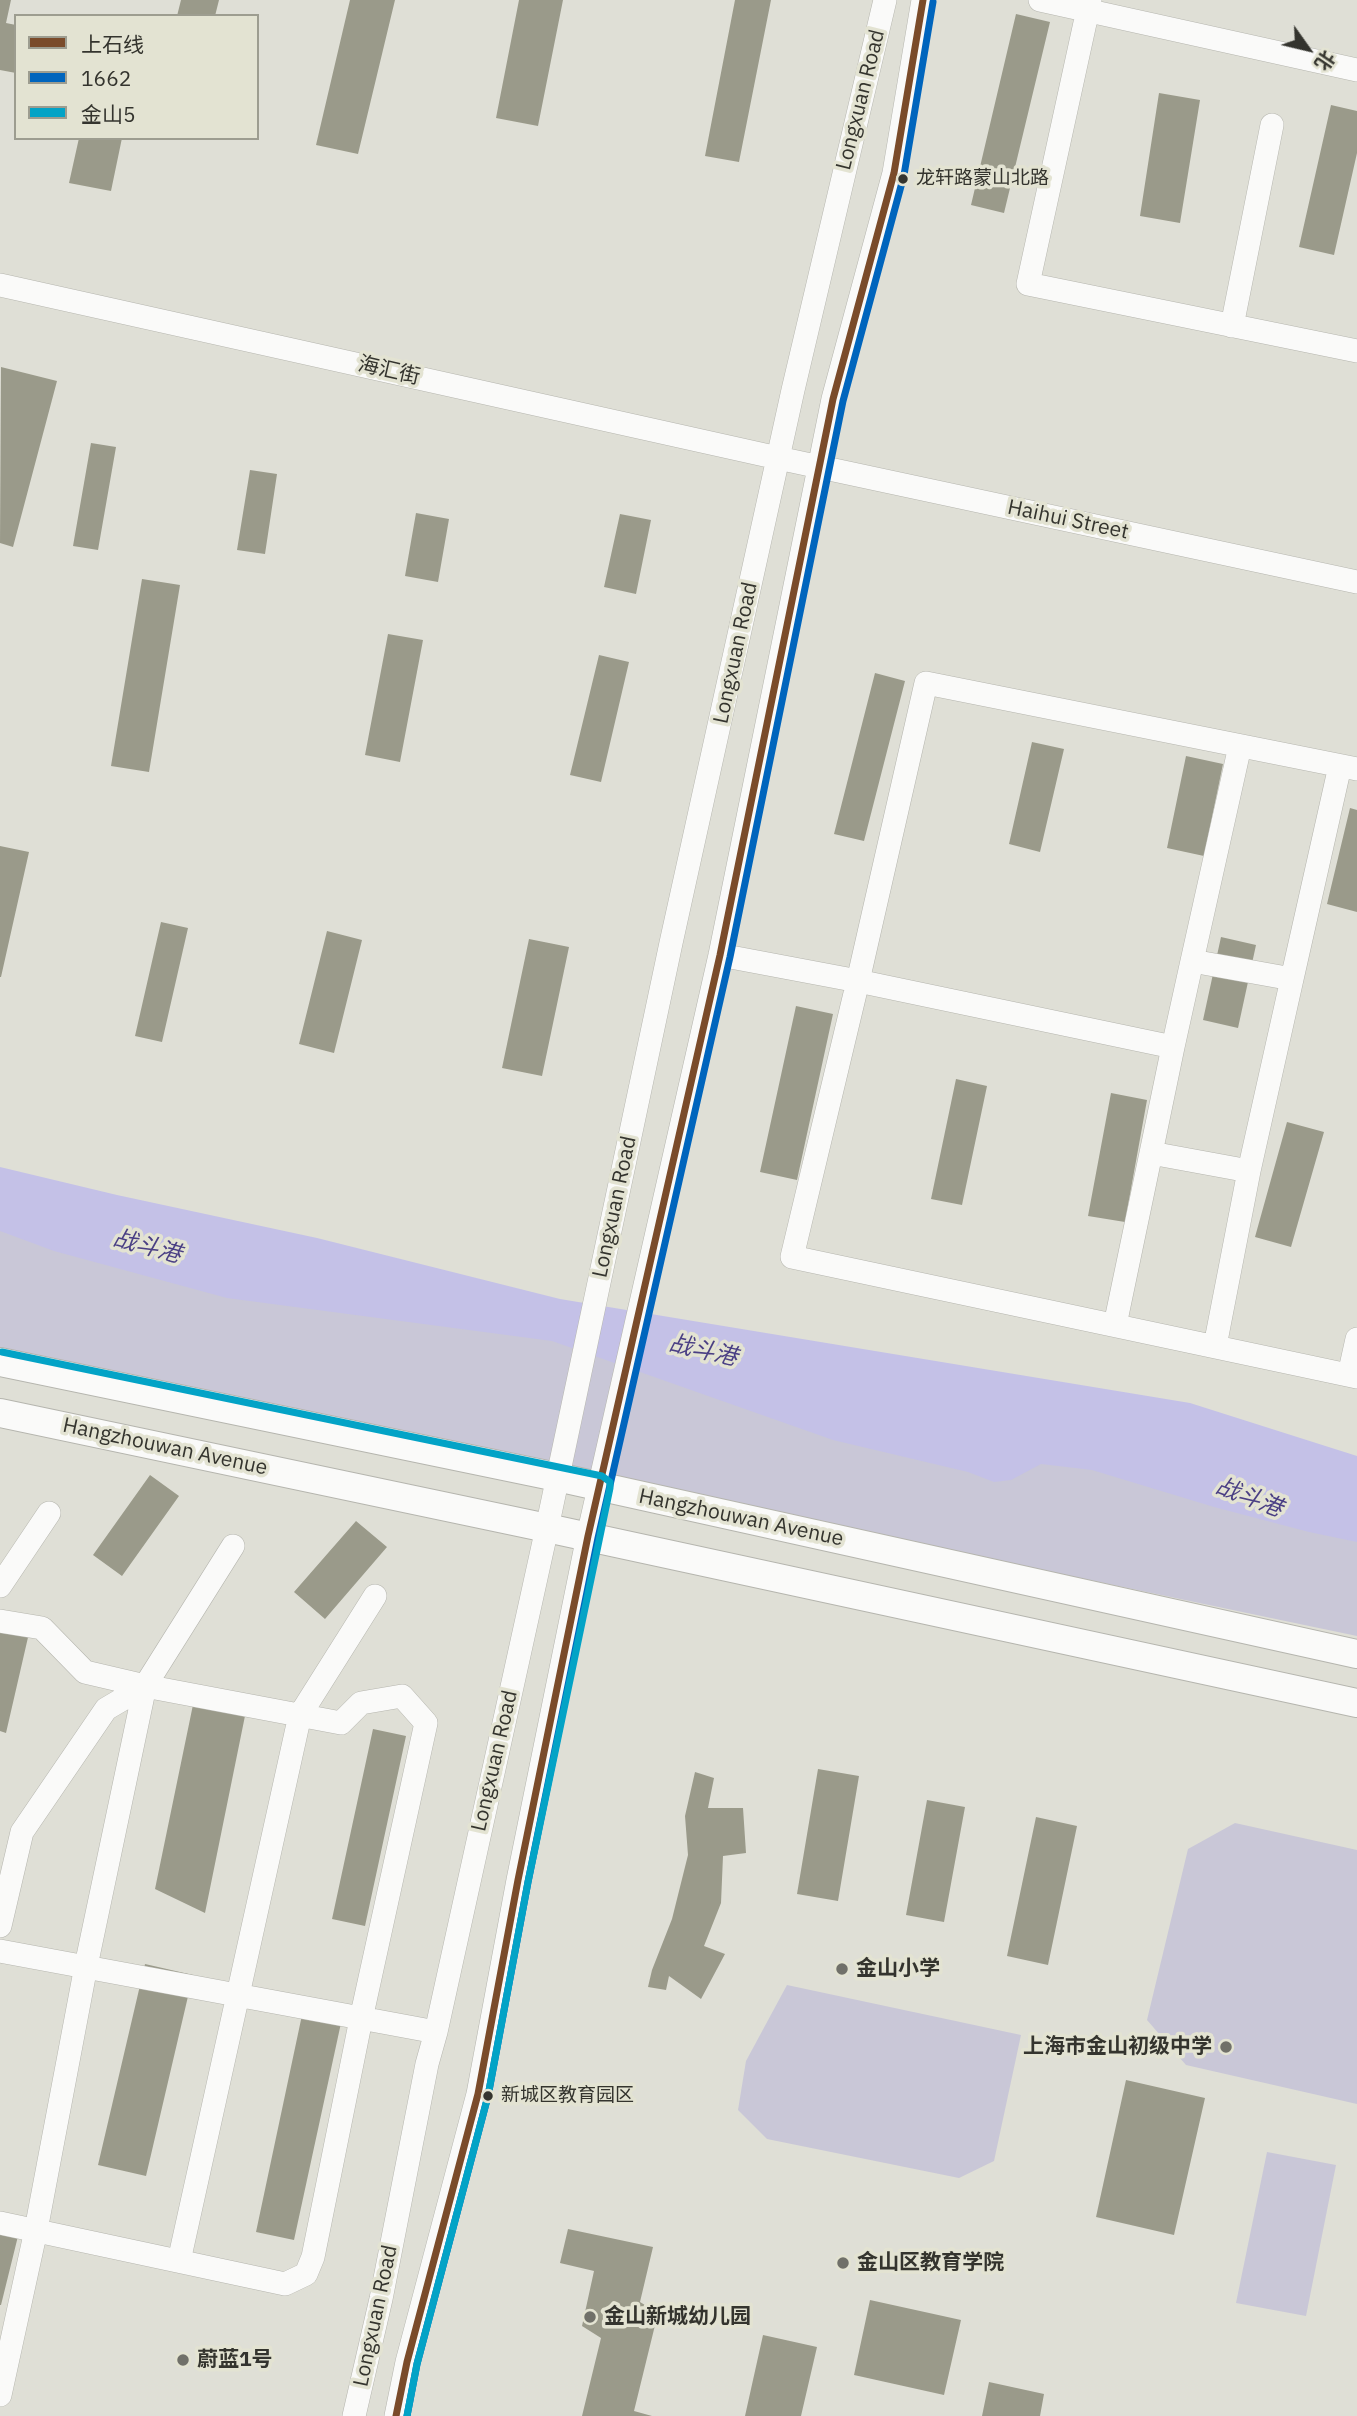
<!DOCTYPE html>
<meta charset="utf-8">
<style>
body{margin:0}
#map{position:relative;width:1357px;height:2416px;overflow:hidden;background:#dfdfd6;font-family:"IBM Plex Sans","Noto Sans SC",sans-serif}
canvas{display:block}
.legend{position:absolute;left:14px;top:14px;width:245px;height:126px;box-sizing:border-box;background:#e3e3d2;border:2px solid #9d9d90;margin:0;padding:9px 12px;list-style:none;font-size:21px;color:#34342e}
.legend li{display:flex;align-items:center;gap:14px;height:35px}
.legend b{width:35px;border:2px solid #9d9d90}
.north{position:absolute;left:1273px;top:14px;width:70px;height:70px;-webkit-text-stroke:5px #e3e3d2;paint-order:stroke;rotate:124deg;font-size:19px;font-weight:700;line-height:28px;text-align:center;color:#34342e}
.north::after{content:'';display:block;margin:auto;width:24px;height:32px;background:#34342e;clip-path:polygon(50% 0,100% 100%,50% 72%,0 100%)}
</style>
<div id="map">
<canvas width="1357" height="2416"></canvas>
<ul class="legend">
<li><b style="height:9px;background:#7a4b2a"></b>上石线</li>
<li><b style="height:9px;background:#0065bd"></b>1662</li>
<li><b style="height:9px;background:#03a3c6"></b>金山5</li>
</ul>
<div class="north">北</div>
</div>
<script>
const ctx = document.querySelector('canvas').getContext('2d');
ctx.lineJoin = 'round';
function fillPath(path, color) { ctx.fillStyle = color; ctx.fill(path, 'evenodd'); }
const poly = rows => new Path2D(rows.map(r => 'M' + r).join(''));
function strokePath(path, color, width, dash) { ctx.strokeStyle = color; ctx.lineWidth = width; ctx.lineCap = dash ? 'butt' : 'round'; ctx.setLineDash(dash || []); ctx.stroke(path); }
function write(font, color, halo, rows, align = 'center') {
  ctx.font = font + ' "IBM Plex Sans","Noto Sans SC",sans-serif'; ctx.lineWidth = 7; ctx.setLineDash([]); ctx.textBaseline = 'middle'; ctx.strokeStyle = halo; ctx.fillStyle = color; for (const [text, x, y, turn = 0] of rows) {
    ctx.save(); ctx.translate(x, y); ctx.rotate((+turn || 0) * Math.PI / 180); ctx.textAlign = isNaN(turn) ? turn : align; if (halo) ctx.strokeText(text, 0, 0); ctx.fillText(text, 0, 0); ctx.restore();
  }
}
fillPath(poly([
 [0,1222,556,1334,1045,1457,1357,1533,1357,1636,0,1352],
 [1235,1823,1357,1850,1357,2104,1186,2065,1147,2020,1188,1849],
 [787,1985,1021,2035,994,2161,959,2178,767,2139,738,2110,746,2061],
 [1267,2152,1336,2165,1306,2316,1236,2303]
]), '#c9c7d7');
fillPath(poly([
 [0,1167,117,1195,317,1238,560,1299,1190,1403,1357,1456,1357,1542,1309,1532,1214,1507,1092,1470,1041,1464,1011,1480,994,1482,968,1472,833,1440,552,1341,227,1298,54,1251,0,1231]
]), '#c4c1e7');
fillPath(poly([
 [0,0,11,0,6,23,16,25,16,73,0,70],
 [181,0,219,0,215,16,177,16],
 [350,0,395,0,358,154,316,145],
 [519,0,563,0,538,126,496,118],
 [735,0,771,0,739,162,705,156],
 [1016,14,1050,22,1004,213,971,205],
 [1159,93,1200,100,1180,223,1140,216],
 [1331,105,1357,111,1357,153,1334,255,1299,247],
 [79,138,122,138,111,191,69,183],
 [1,367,57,381,13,547,0,543],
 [91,443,116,447,98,550,73,546],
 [250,470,277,474,265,554,237,550],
 [416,513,449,519,438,582,405,576],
 [620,514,651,520,636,594,604,587],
 [142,579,180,585,149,772,111,766],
 [388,634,423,640,400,762,365,755],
 [599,655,629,662,601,782,570,775],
 [875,673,905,681,864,841,834,834],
 [1032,742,1064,749,1040,852,1009,844],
 [1186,756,1223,764,1204,856,1167,848],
 [1350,808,1357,810,1357,912,1327,904],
 [0,846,29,852,1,977,0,977],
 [161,922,188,928,162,1042,135,1036],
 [327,931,362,940,334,1053,299,1044],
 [1221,937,1256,945,1238,1028,1203,1020],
 [529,939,569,947,542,1076,502,1068],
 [796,1006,833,1014,797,1180,760,1172],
 [956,1079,987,1086,962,1205,931,1199],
 [1111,1093,1147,1100,1125,1222,1088,1216],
 [1287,1122,1324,1132,1291,1247,1255,1237],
 [150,1475,179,1496,122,1576,93,1555],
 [356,1521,387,1547,325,1619,294,1592],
 [0,1627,29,1633,6,1733,0,1731],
 [195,1695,247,1706,205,1913,155,1889],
 [373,1729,406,1736,365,1926,332,1919],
 [818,1769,859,1776,838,1901,797,1894],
 [695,1772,714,1778,708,1808,743,1808,746,1853,723,1856,721,1903,704,1946,725,1954,701,1999,669,1976,666,1990,648,1987,652,1970,672,1919,688,1855,685,1816],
 [927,1800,965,1807,944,1922,906,1915],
 [1036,1817,1077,1826,1048,1965,1007,1956],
 [145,1964,193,1975,146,2176,98,2165],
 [302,2015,341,2023,294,2240,256,2232],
 [1126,2080,1205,2098,1174,2235,1096,2217],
 [0,2223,20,2228,1,2305,0,2305],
 [568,2229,653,2247,640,2302,658,2313,634,2411,652,2416,582,2416,601,2338,582,2326,594,2271,560,2263],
 [870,2300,961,2320,944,2395,854,2375],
 [763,2335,817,2347,801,2416,745,2416],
 [989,2382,1044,2394,1040,2416,982,2416]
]), '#9a9a8a');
const minor = poly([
 [1040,0,1357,70],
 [1090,0,1028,284,1357,351],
 [0,285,778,458,1357,582],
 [1232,326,1272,125],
 [1357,769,926,683,858,981,792,1257,1357,1377],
 [720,955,858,981,1173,1047,1151,1153,1249,1171,1292,979,1192,961,1173,1047],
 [1192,961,1240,746],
 [1292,979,1340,766],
 [1115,1325,1151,1153],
 [1215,1346,1249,1171],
 [1349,1375,1357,1339],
 [0,1586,49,1513],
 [0,1621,42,1628,85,1672,145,1686,341,1723,361,1703,402,1696,426,1723,361,2019,313,2257,306,2274,285,2284,0,2223],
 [0,1926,22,1832,106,1709,145,1686],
 [0,1951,436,2032],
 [179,2261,300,1715,375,1596],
 [0,2395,36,2230,86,1966,145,1686,233,1546],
 [354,2416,381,2299,427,2064,436,2032,547,1528,671,943,793,390,885,0],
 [396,2416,407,2362,478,2094,518,1880,588,1536,720,955,833,399,894,173,923,0]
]);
const major = poly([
 [0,1362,557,1477,1357,1654],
 [0,1413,547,1528,1357,1703]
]);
strokePath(minor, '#b5b5ae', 24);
strokePath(major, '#b5b5ae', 30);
strokePath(minor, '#fafaf9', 23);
strokePath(major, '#fafaf9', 28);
strokePath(poly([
 [396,2416,407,2362,478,2094,518,1880,588,1536,720,955,833,399,894,173,923,0]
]), '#7a4b2a', 7);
strokePath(poly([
 [407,2416,417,2364,488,2096,528,1882,598,1538,730,957,843,401,904,175,933,2]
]), '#0065bd', 7);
strokePath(poly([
 [2,1352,602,1476,610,1482,610,1488,528,1882,488,2096,417,2364,407,2416]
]), '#03a3c6', 7);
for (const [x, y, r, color] of [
 [903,179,6,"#34342e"],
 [842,1969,7,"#707069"],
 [1226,2047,7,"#707069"],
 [488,2096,6,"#34342e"],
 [843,2263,7,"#707069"],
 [590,2317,7,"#707069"],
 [183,2360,7,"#707069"]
]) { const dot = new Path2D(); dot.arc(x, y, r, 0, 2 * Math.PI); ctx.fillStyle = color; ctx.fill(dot); strokePath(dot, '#e3e3d2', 2.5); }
write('19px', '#34342e', '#e3e3d2', [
 ["龙轩路蒙山北路",916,179],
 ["新城区教育园区",501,2096]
], 'left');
write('21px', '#34342e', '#e3e3d2', [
 ["Longxuan Road",861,100,-76],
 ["海汇街",389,371,13],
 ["Haihui Street",1068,520,12],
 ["Longxuan Road",736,653,-78],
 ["Longxuan Road",615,1207,-78],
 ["Hangzhouwan Avenue",165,1447,12],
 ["Hangzhouwan Avenue",741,1518,12],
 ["Longxuan Road",495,1761,-77],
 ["Longxuan Road",376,2316,-78]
]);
write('bold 21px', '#34342e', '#e3e3d2', [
 ["金山小学",856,1969],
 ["上海市金山初级中学",1212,2047,"right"],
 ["金山区教育学院",857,2263],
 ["金山新城幼儿园",604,2317],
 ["蔚蓝1号",197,2360]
], 'left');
write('italic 23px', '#4a3f84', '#e3e3d2', [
 ["战斗港",147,1247,15],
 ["战斗港",703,1351,13],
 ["战斗港",1249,1498,21]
]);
</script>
